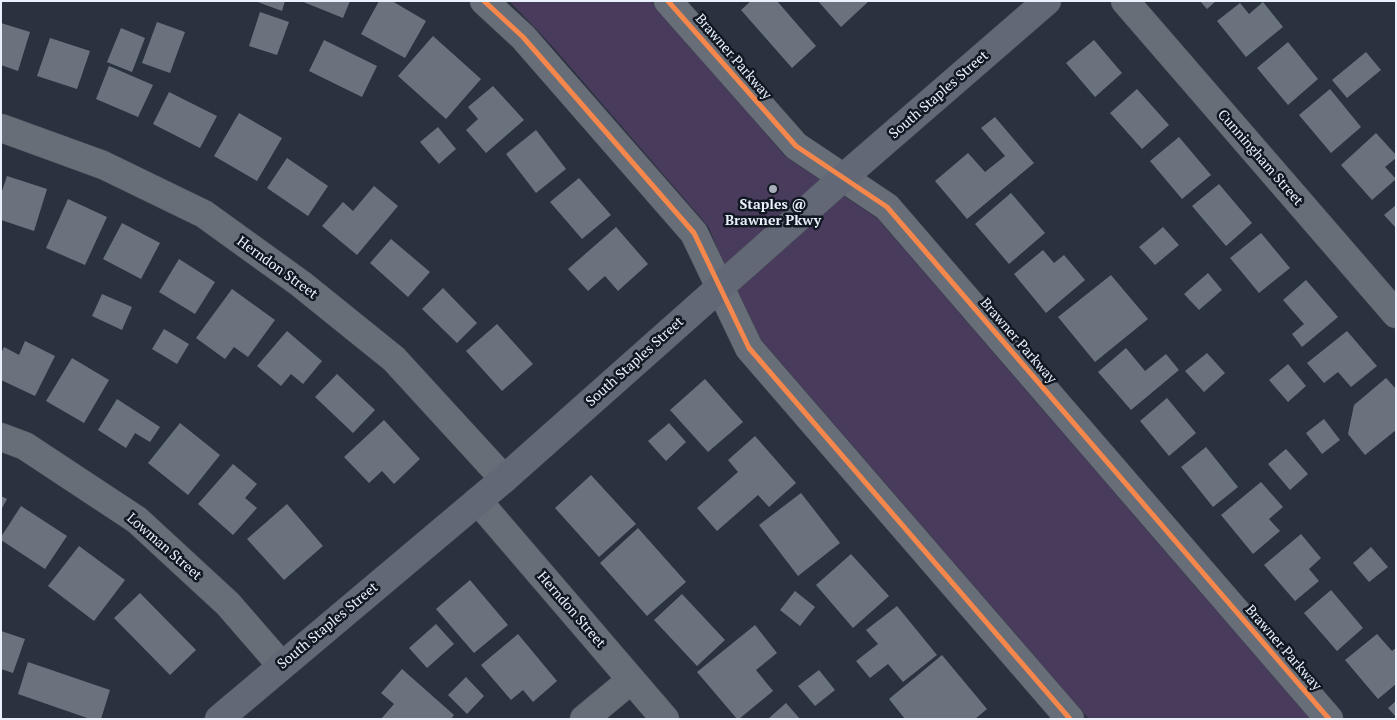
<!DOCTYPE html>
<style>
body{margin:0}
#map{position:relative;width:1397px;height:720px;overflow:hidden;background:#2a323f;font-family:"PT Serif",serif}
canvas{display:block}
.frame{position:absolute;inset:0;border:2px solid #e9f1fd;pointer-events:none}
</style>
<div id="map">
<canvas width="1397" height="720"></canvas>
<div class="frame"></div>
</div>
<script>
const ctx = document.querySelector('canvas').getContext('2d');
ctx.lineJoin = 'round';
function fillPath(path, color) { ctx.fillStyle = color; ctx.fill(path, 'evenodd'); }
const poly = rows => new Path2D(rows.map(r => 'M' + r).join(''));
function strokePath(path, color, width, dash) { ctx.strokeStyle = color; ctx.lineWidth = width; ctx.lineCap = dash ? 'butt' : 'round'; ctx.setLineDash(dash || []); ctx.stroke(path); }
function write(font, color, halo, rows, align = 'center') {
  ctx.font = font + ' "PT Serif",serif'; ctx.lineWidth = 5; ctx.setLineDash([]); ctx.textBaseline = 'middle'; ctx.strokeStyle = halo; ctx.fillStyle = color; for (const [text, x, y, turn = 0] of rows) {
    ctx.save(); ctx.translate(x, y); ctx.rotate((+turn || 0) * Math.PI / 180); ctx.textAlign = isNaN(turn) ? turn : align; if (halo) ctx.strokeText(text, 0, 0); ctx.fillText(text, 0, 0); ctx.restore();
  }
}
fillPath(poly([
 [509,1,651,1,785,156,878,219,1310,719,1089,719,751,328,708,226,553,47,520,12]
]), '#493b5c');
fillPath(poly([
 [255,1,285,1,282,11],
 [301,1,350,1,343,18],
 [379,1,392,1,426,21,405,58,361,34],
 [751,1,777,1,816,46,792,68,741,10],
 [818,1,869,1,841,27],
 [1200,1,1216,1,1207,9],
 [1263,2,1283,27,1246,57,1217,21,1240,3,1249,14],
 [260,12,289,22,277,55,249,46],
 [157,22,185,32,170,73,142,63],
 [1,23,30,32,18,71,1,65],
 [121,28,145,38,132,72,107,62],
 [433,36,481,79,446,119,398,76],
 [50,38,90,51,77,89,37,76],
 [324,40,377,66,362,97,309,71],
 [1094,40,1122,73,1095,97,1066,63],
 [1288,42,1318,79,1288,105,1257,68],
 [1366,52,1381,70,1347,98,1332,80],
 [109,66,153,85,138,117,96,99],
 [493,86,524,120,486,153,466,130,478,119,468,107],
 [1137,89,1169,125,1142,149,1110,113],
 [1330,89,1361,127,1331,153,1299,115],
 [169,92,217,116,200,148,153,124],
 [239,113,282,138,257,181,214,156],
 [995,117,1034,163,967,219,935,181,968,153,985,172,1005,156,981,128],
 [438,127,456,149,439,164,420,142],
 [536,130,566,169,536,193,506,154],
 [1376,133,1396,155,1396,158,1385,167,1396,179,1372,200,1341,165],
 [1179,137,1211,175,1182,199,1150,161],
 [287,158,328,186,308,216,267,188],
 [7,176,47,189,34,231,1,220,1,194],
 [579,178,611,215,582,239,550,202],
 [1219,184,1252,223,1226,246,1192,206],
 [374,186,398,206,357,255,322,226,343,202,353,211],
 [1011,193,1045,233,1009,264,975,224],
 [68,199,107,217,85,265,46,248],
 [1396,205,1396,228,1384,215],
 [122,223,160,243,141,279,103,259],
 [616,227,648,264,618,291,605,276,588,291,568,269],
 [1163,227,1179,245,1155,265,1139,247],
 [1261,233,1290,268,1259,293,1230,258],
 [391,239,430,272,408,297,370,263],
 [1043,250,1054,263,1064,255,1085,280,1046,313,1014,274],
 [179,259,215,282,195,314,159,292],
 [1208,273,1222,290,1199,310,1184,294],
 [1111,275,1148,319,1095,362,1058,317],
 [1306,280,1338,317,1302,347,1292,334,1304,324,1283,300],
 [443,288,477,323,457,343,422,309],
 [232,289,275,320,248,357,234,347,225,359,196,338],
 [102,294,132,307,122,330,92,316],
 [497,324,533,364,502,391,466,351],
 [164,329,189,344,177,364,152,349],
 [287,331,322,361,303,384,291,374,281,386,257,366],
 [1347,331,1377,366,1351,387,1338,372,1324,383,1307,363],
 [25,341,55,356,35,396,1,380,1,353,4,347,19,355],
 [1126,348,1145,371,1166,354,1179,370,1131,410,1098,372],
 [1207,353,1225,373,1204,392,1185,371],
 [72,358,109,380,84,423,46,401],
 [1288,364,1306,386,1288,402,1269,380],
 [337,374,375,410,353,433,315,397],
 [1386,378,1396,389,1396,430,1365,455,1348,434,1354,405],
 [705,379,743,422,708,452,670,410],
 [1167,398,1196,433,1169,456,1140,421],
 [117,399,160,427,150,442,135,433,126,448,98,430],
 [1324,419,1340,440,1322,454,1306,433],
 [384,420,420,459,394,484,382,471,369,483,344,457],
 [180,423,220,455,188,495,148,463],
 [669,423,686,442,666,461,648,441],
 [755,436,796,483,769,507,758,495,717,531,697,508,738,472,728,460],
 [1206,447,1238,487,1213,507,1181,467],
 [1286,449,1308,474,1290,490,1268,464],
 [233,464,257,484,245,498,257,508,233,535,198,504],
 [591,475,636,524,599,557,555,508],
 [1261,482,1283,507,1269,519,1280,531,1253,554,1221,515],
 [801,493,840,543,798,576,759,525],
 [1,496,7,499,1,510],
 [287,504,323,546,284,580,247,539],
 [21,506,67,536,45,569,1,540,1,537],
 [638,528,686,582,647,616,600,563],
 [1301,534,1321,558,1309,569,1319,581,1295,601,1264,565],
 [79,546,125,580,94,621,48,586],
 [1371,547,1388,567,1369,582,1353,563],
 [851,554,889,596,853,628,816,585],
 [470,580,508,625,474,653,436,609],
 [1331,590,1363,628,1337,651,1304,613],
 [795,591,815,607,800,626,780,610],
 [140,593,196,650,170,675,114,618],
 [682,594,725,640,697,666,654,620],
 [897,606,937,655,903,682,888,664,870,678,856,661,878,644,866,630],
 [436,624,454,644,427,668,409,648],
 [755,625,777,653,756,670,773,691,739,719,737,719,697,672],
 [1,631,25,639,13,673,1,669],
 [518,634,557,681,533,702,523,690,511,700,481,665],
 [1377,634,1392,651,1396,648,1396,684,1378,699,1345,660],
 [942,655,987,709,975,719,905,719,889,699],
 [28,662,110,690,101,719,90,719,18,694],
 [402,669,454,715,451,719,381,719,394,704,381,693],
 [819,670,835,690,815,706,798,686],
 [466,677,484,696,467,714,448,695],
 [1396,701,1396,717,1388,708],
 [786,703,800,719,768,719]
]), '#6a737d');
const minor = poly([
 [484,1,523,37,694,233,749,348,1070,719],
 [668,1,796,146,887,207,1329,719],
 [1125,1,1396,314],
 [1,128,103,165,204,214,301,284,394,359,504,479],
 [1,437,25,446,137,520,228,604,281,665],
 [478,501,665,719],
 [584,719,631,680]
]);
const major = poly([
 [219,719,504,479,844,177,1047,1]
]);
strokePath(minor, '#474e58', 29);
strokePath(major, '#474e58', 29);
strokePath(minor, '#676e78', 28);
strokePath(major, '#626875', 28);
strokePath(poly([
 [484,1,523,37,694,233,749,348,1070,719],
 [668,1,796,146,887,207,1329,719]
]), '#f5874c', 5);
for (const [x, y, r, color] of [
 [773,189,5,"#a6aeba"]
]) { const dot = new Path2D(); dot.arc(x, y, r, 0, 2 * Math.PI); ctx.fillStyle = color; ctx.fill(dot); strokePath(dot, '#121822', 2); }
write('14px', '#e9f1fd', '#121822', [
 ["Brawner Parkway",733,57,49],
 ["South Staples Street",939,95,-41],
 ["Cunningham Street",1260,158,49],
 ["Herndon Street",277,268,36],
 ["Brawner Parkway",1018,341,49],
 ["South Staples Street",635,362,-42],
 ["Lowman Street",164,547,41],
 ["Herndon Street",571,610,49],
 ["South Staples Street",328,626,-40],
 ["Brawner Parkway",1283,648,49]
]);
write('bold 14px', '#e9f1fd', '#121822', [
 ["Staples @",773,205],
 ["Brawner Pkwy",773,221]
]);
</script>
